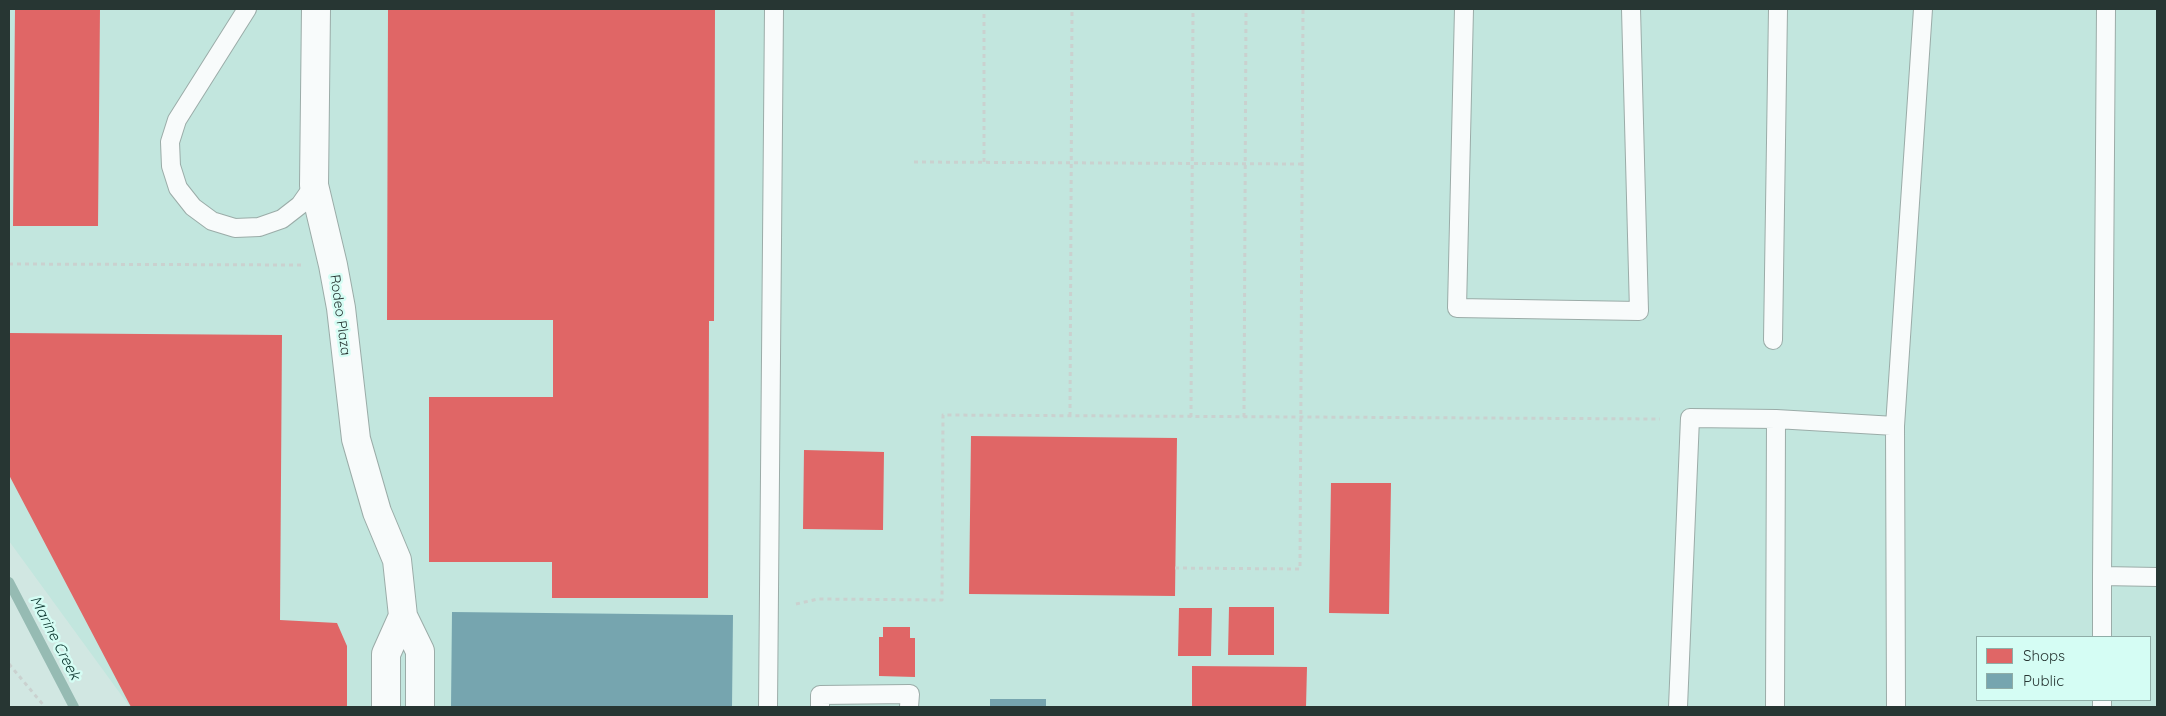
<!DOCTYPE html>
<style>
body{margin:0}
#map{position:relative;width:2166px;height:716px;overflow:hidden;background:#d1e7e2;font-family:Quicksand,sans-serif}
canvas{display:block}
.frame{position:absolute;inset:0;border:10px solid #273633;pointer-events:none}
.legend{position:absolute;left:1976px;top:636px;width:175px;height:65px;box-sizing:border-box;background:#d5fdf4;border:1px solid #8fada7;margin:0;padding:6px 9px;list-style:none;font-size:15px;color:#273633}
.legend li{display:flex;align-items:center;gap:10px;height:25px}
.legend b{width:25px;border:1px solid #8fada7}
</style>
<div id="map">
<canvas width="2166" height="716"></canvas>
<div class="frame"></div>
<ul class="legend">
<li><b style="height:14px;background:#e06666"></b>Shops</li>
<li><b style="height:14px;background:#76a5af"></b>Public</li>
</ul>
</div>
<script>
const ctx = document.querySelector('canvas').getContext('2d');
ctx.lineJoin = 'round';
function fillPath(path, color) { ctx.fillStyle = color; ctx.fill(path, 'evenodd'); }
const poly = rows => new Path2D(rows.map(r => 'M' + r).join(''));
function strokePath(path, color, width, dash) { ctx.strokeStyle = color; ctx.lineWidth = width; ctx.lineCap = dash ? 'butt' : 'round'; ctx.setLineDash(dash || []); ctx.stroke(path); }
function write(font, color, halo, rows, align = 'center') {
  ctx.font = font + ' Quicksand,sans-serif'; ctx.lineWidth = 5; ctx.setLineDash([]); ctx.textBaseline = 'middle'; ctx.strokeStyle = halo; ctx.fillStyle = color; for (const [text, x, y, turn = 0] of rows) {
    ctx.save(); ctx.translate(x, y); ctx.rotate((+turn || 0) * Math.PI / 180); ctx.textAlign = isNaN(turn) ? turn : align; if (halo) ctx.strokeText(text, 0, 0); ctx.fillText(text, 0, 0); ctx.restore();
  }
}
fillPath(poly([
 [9,9,2157,9,2157,707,130,707,9,541],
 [1977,637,2150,637,2150,700,1977,700]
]), '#c2e6de');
fillPath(poly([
 [15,9,100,9,98,226,13,226],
 [388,9,715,9,714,321,709,321,708,598,552,598,552,562,429,562,429,397,553,397,553,320,387,320],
 [9,333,282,335,280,620,337,623,347,646,347,707,131,707,9,475],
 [971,436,1177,438,1175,596,969,594],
 [804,450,884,452,883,530,803,529],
 [1331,483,1391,483,1389,614,1329,613],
 [1229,607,1274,607,1274,655,1228,655],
 [1179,608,1212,608,1211,656,1178,656],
 [883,627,910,627,910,638,915,638,915,677,879,676,879,637,883,637],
 [1192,666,1307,667,1306,707,1192,707]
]), '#e06666');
fillPath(poly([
 [452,612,733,615,732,707,451,707],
 [990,699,1046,699,1046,707,990,707]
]), '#76a5af');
strokePath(poly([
 [9,582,74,707]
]), '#96bbb3', 10);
const lane = poly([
 [247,9,177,120,170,142,171,166,178,188,193,207,212,221,235,228,259,227,282,219,300,205,314,185],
 [1464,9,1457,308,1639,311,1631,9],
 [1773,340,1778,9],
 [1776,419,1895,426],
 [2102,576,2106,9],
 [2102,637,2102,576,2157,577],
 [768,707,774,9],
 [820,707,820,695,910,694,909,707],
 [1678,707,1690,418,1776,419,1775,707],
 [1896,707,1895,426,1923,9],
 [2102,707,2102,700]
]);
const street = poly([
 [316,9,314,185,333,265,341,308,356,439,377,512,397,560,403,616,420,651,420,707],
 [386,707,386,654,403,616]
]);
strokePath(lane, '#9baca8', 20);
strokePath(street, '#9baca8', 30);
strokePath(poly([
 [914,162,1302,164],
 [984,162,984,9],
 [9,264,301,265],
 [1070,416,1072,9],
 [1191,417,1193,9],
 [1244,417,1246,9],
 [1175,568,1300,569,1303,9],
 [796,604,818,599,942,600,943,415,1660,419],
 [9,664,45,707]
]), '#cad1cf', 3, [4, 4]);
strokePath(lane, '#f8fbfb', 18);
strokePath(street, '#f8fbfb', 28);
write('14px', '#273633', '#d5fdf4', [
 ["Rodeo Plaza",340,315,82]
]);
write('italic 15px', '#07322b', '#d5fdf4', [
 ["Marine Creek",55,638,63]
]);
</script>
